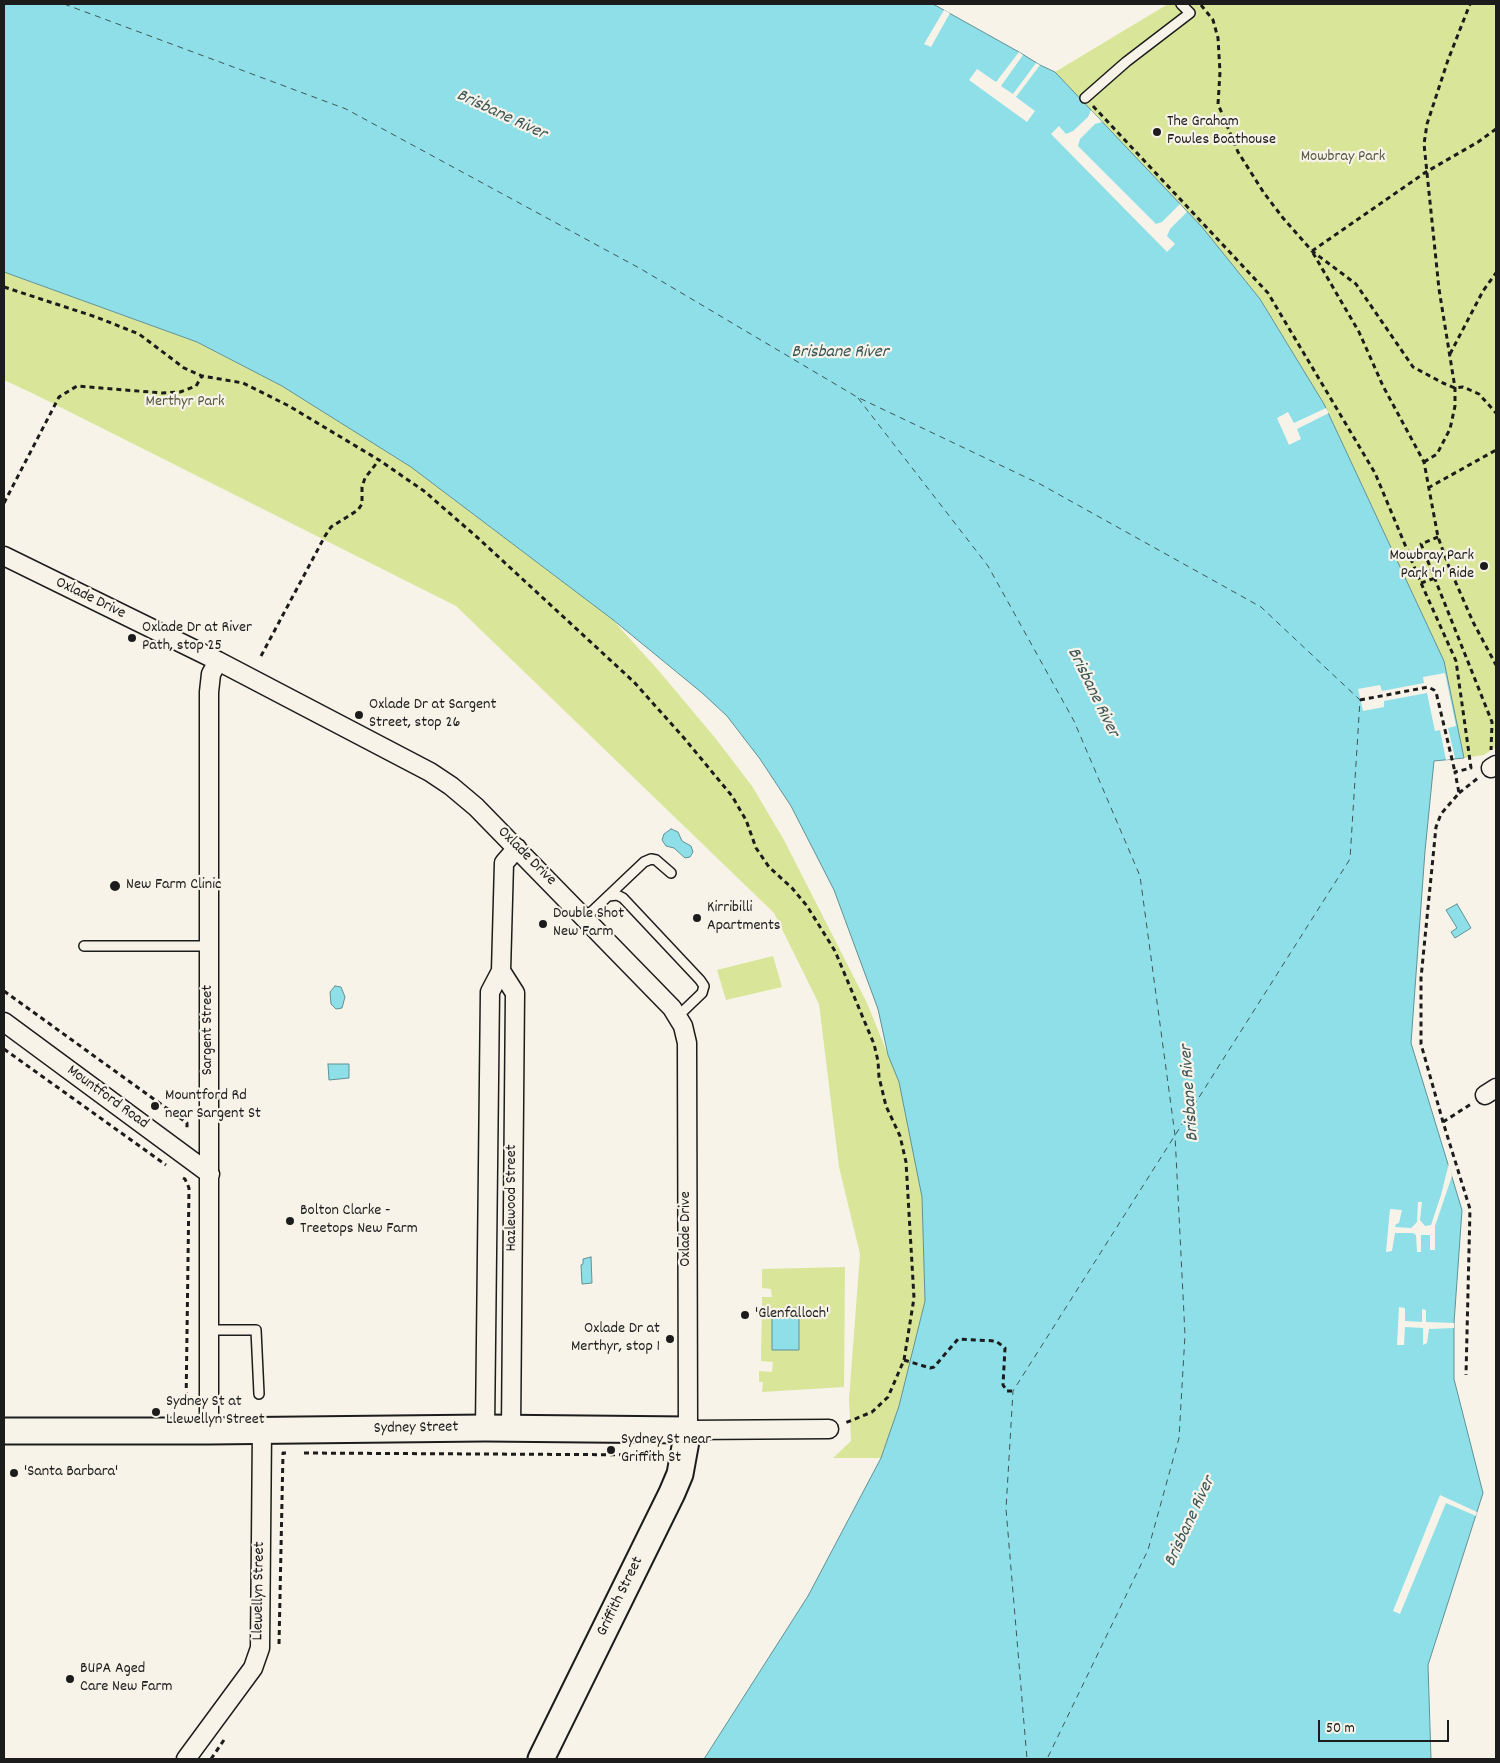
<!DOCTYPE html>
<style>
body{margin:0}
#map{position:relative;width:1500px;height:1763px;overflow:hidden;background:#f7f3e8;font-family:Dekko,sans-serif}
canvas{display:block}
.frame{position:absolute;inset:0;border:5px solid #1c1c1c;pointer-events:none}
.scale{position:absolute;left:1318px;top:1720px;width:131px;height:22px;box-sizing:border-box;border:2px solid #1c1c1c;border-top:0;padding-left:6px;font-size:15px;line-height:18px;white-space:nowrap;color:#1c1c1c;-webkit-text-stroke:4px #f7f3e8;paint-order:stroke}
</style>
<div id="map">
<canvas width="1500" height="1763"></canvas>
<div class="frame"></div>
<div class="scale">50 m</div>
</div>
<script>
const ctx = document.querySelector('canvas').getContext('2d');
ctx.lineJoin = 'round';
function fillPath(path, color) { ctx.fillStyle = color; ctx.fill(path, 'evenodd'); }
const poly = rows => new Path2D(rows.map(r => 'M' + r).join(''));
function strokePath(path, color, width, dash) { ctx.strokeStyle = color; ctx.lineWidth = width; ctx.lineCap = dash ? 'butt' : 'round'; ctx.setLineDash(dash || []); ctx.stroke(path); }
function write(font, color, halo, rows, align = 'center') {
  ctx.font = font + ' Dekko,sans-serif'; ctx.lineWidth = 4.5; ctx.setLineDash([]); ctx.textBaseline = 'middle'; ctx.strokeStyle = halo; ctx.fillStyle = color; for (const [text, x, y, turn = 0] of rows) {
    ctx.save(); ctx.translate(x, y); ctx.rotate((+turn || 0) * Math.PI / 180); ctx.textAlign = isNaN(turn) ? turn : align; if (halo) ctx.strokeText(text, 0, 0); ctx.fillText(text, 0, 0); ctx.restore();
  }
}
fillPath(poly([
 [1168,4,1496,4,1496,747,1484,755,1464,758,1444,661,1324,404,1260,299,1202,227,1055,72],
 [4,272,197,342,282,386,411,467,612,619,659,671,716,739,752,786,784,840,867,1003,899,1082,922,1197,925,1301,899,1406,881,1458,833,1458,851,1441,849,1399,860,1254,839,1167,819,1004,774,913,456,606,34,394,4,380],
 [773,956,782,987,726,1000,717,970],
 [845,1267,844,1387,762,1392,763,1382,759,1382,759,1371,772,1372,773,1362,761,1361,762,1297,772,1297,771,1289,762,1288,762,1269]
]), '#d9e699');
const water = poly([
 [4,4,933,4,1019,52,1040,65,1055,72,1202,227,1260,299,1324,404,1444,661,1464,758,1434,761,1425,851,1411,1043,1462,1210,1454,1323,1454,1379,1483,1493,1428,1665,1431,1759,704,1759,808,1596,881,1458,899,1406,925,1301,922,1197,899,1082,888,1055,878,1009,834,890,791,806,760,759,727,716,701,692,612,619,411,467,282,386,197,342,4,272,4,4],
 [671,829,678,832,682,841,691,846,693,852,690,857,685,858,674,848,666,846,662,840,664,834,671,829],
 [1457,904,1471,928,1455,938,1451,932,1457,928,1446,910,1457,904],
 [335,986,341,987,345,997,342,1008,336,1009,331,1004,330,992,335,986],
 [328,1064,349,1064,349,1078,329,1080,328,1064],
 [591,1257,592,1283,582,1284,581,1265,583,1264,583,1259,591,1257],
 [799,1308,799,1350,772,1350,772,1309,799,1308]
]);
fillPath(water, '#8edfe8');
strokePath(water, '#609196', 1);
fillPath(poly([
 [944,10,950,13,931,47,924,44],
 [1019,52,1023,55,1001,86,1013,94,1036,63,1040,65,1016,97,1035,111,1027,122,969,80,977,69,996,82],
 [1091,110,1102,122,1095,124,1080,139,1078,146,1156,224,1162,222,1180,204,1187,212,1170,229,1167,236,1175,244,1167,252,1051,134,1059,126,1066,134,1073,131,1088,117],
 [1326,408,1329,413,1297,429,1301,439,1289,445,1277,418,1288,412,1294,423],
 [1445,673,1456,726,1448,728,1455,758,1446,760,1440,730,1435,731,1427,693,1384,701,1384,707,1363,711,1358,689,1380,685,1382,691,1424,683,1423,677],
 [1449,1163,1452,1176,1435,1226,1435,1250,1430,1250,1430,1235,1421,1235,1421,1252,1417,1252,1416,1235,1413,1233,1395,1233,1392,1251,1386,1252,1390,1209,1402,1210,1399,1223,1396,1224,1395,1227,1411,1228,1417,1222,1418,1202,1422,1202,1420,1220,1425,1226,1431,1225,1441,1195],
 [1399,1307,1405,1308,1405,1321,1422,1322,1422,1309,1426,1310,1426,1322,1454,1323,1454,1328,1429,1329,1427,1343,1423,1345,1423,1328,1405,1327,1404,1345,1397,1345],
 [1440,1495,1477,1512,1476,1516,1446,1503,1400,1614,1393,1611]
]), '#f7f3e8');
strokePath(poly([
 [64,4,346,109,641,269,857,397,1040,484,1261,607,1360,700,1350,859,1013,1391,1006,1509,1027,1759],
 [858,398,988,566,1074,721,1140,876,1175,1135,1185,1335,1179,1438,1148,1550,1047,1759]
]), '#3e5659', 1, [6, 5]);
const lane = poly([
 [1085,98,1126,62,1190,13,1181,4],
 [609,896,617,895,623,898,700,980,704,986,702,993,677,1017],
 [585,918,625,880,644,862,651,859,656,860,671,873],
 [84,946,209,946],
 [209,1330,256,1330,259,1394]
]);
const street = poly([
 [4,556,218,661,430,772,451,786,476,807,672,1008,683,1026,687,1043,688,1430,829,1429],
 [1491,768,1496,765],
 [501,971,515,993,511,1429],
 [4,1022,210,1174],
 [1485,1095,1496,1088],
 [485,1428,490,992,501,971,504,863,517,848],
 [209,1431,209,692,211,674,218,661],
 [186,1759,253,1668,260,1648,262,1430]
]);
const secondary = poly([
 [4,1431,209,1431,485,1428,688,1430,680,1474,672,1493,541,1759]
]);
strokePath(lane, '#1c1c1c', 12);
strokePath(street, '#1c1c1c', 21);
strokePath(secondary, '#1c1c1c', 29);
strokePath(poly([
 [1201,5,1213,20,1218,38,1220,72,1218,104,1238,152,1264,193,1283,218,1312,251,1356,284,1413,367,1443,383,1455,388,1463,387,1479,394,1496,413],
 [1093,106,1268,293,1375,473,1421,583,1456,661,1471,768,1455,772,1459,793,1441,814,1436,827,1421,978,1421,1044,1443,1122,1470,1209,1466,1375],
 [1312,251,1426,172,1478,142,1496,129],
 [1313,253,1359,332,1383,386,1424,462,1438,537,1449,567,1473,622,1496,665],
 [4,287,96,317,139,334,184,368,202,376,243,383,289,406,379,460,424,491,478,538,634,682,684,738,732,796,746,820,756,848,769,867,792,888,807,906,835,951,874,1044,878,1061,879,1077,886,1106,900,1136,906,1162,914,1298,904,1360,888,1397,872,1412,845,1423],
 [1450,354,1483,291,1496,273],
 [1424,462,1437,454,1450,429,1455,406,1455,388,1439,289,1424,144,1427,124,1448,60,1470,4],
 [1428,488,1496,450],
 [4,503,59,397,77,386,162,393,180,392,196,386,202,376],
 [1438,537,1421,544,1492,722,1491,750],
 [1421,583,1435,578],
 [261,656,325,536,331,527,358,510,362,504,362,487,365,478,379,460],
 [1360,700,1428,687,1434,690,1436,692,1455,772],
 [1459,793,1478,778],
 [4,991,187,1123,187,1130],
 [4,1049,166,1165],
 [1443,1122,1471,1104],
 [183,1178,185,1179,189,1188,186,1406],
 [904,1360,930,1368,934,1367,958,1339,996,1341,1005,1348,1003,1385,1007,1391,1013,1391],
 [304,1453,661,1455],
 [279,1644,283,1453,286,1453],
 [211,1759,226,1737]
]), '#1c1c1c', 3, [5, 4]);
strokePath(lane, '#f7f3e8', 9);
strokePath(street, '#f7f3e8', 18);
strokePath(secondary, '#f7f3e8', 25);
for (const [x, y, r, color] of [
 [1157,132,5,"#1c1c1c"],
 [1484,566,5,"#1c1c1c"],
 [132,638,5,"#1c1c1c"],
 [359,715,5,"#1c1c1c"],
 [115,886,6,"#1c1c1c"],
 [697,918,5,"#1c1c1c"],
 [543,924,5,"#1c1c1c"],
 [155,1106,5,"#1c1c1c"],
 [290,1221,5,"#1c1c1c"],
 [745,1315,5,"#1c1c1c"],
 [670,1339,5,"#1c1c1c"],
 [156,1412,5,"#1c1c1c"],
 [611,1450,5,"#1c1c1c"],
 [14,1473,5,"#1c1c1c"],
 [70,1679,5,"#1c1c1c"]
]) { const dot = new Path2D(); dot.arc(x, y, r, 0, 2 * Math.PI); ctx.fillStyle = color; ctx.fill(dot); strokePath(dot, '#f7f3e8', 2); }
write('16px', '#1c1c1c', '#f7f3e8', [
 ["The Graham",1167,123],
 ["Fowles Boathouse",1167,141],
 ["Mowbray Park",1474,557,"right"],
 ["Park 'n' Ride",1474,575,"right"],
 ["Oxlade Dr at River",142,629],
 ["Path, stop 25",142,647],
 ["Oxlade Dr at Sargent",369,706],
 ["Street, stop 26",369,724],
 ["New Farm Clinic",126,886],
 ["Kirribilli",707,909],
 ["Apartments",707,927],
 ["Double Shot",553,915],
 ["New Farm",553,933],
 ["Mountford Rd",165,1097],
 ["near Sargent St",165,1115],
 ["Bolton Clarke -",300,1212],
 ["Treetops New Farm",300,1230],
 ["'Glenfalloch'",755,1315],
 ["Oxlade Dr at",660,1330,"right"],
 ["Merthyr, stop 1",660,1348,"right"],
 ["Sydney St at",166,1403],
 ["Llewellyn Street",166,1421],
 ["Sydney St near",621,1441],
 ["Griffith St",621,1459],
 ["'Santa Barbara'",24,1473],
 ["BUPA Aged",80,1670],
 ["Care New Farm",80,1688]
], 'left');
write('16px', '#555942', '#f7f3e8', [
 ["Mowbray Park",1343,158],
 ["Merthyr Park",185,403]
]);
write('16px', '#1c1c1c', '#f7f3e8', [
 ["Oxlade Drive",90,599,26],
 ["Oxlade Drive",526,857,45],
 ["Sargent Street",209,1030,-90],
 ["Mountford Road",107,1098,36],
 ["Hazlewood Street",513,1198,-90],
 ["Oxlade Drive",687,1229,-90],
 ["Sydney Street",416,1429,-1],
 ["Llewellyn Street",260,1591,-89],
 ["Griffith Street",621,1597,-64]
]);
write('italic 18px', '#3e5659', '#f7f3e8', [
 ["Brisbane River",501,116,25],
 ["Brisbane River",840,354],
 ["Brisbane River",1092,693,64],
 ["Brisbane River",1191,1093,-94],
 ["Brisbane River",1191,1522,-65]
]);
</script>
